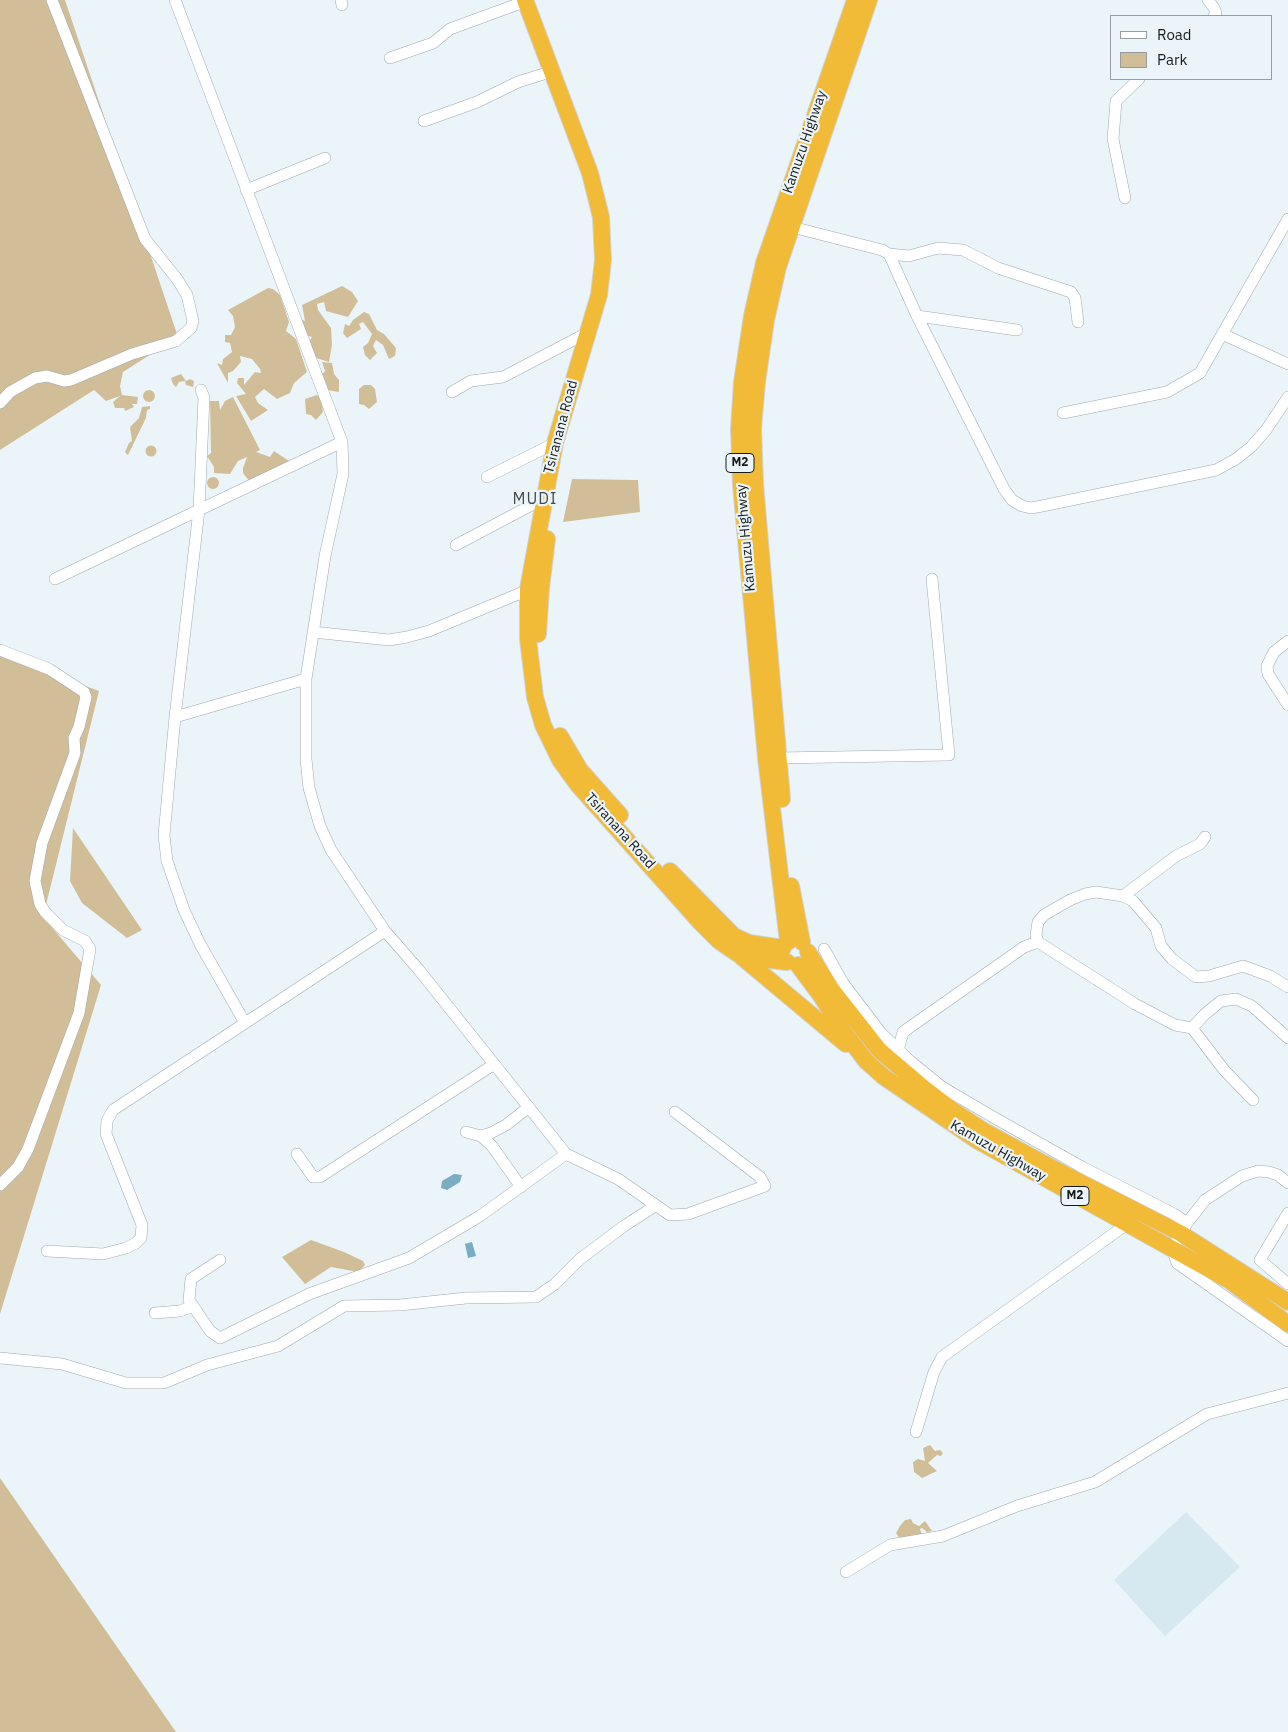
<!DOCTYPE html>
<style>
body{margin:0}
#map{position:relative;width:1288px;height:1732px;overflow:hidden;background:#ebf5f9;font-family:"IBM Plex Sans",sans-serif}
canvas{display:block}
.legend{position:absolute;left:1110px;top:15px;width:162px;height:65px;box-sizing:border-box;background:#ebf5f9;border:1px solid #969da0;margin:0;padding:6px 9px;list-style:none;font-size:15px;color:#171a1b}
.legend li{display:flex;align-items:center;gap:10px;height:25px}
.legend b{width:25px;border:1px solid #969da0}
</style>
<div id="map">
<canvas width="1288" height="1732"></canvas>
<ul class="legend">
<li><b style="height:6px;background:#fff"></b>Road</li>
<li><b style="height:14px;background:#d1be98"></b>Park</li>
</ul>
</div>
<script>
const ctx = document.querySelector('canvas').getContext('2d');
ctx.lineJoin = 'round';
function fillPath(path, color) { ctx.fillStyle = color; ctx.fill(path, 'evenodd'); }
const poly = rows => new Path2D(rows.map(r => 'M' + r).join(''));
function strokePath(path, color, width, dash) { ctx.strokeStyle = color; ctx.lineWidth = width; ctx.lineCap = dash ? 'butt' : 'round'; ctx.setLineDash(dash || []); ctx.stroke(path); }
function write(font, color, halo, rows, align = 'center') {
  ctx.font = font + ' "IBM Plex Sans",sans-serif'; ctx.lineWidth = 4.5; ctx.setLineDash([]); ctx.textBaseline = 'middle'; ctx.strokeStyle = halo; ctx.fillStyle = color; for (const [text, x, y, turn = 0] of rows) {
    ctx.save(); ctx.translate(x, y); ctx.rotate((+turn || 0) * Math.PI / 180); ctx.textAlign = isNaN(turn) ? turn : align; if (halo) ctx.strokeText(text, 0, 0); ctx.fillText(text, 0, 0); ctx.restore();
  }
}
fillPath(poly([
 [1186,1512,1240,1567,1165,1636,1114,1580]
]), '#d6e8f0');
fillPath(poly([
 [0,0,65,0,178,337,123,372,120,386,122,395,138,397,137,404,132,404,134,407,125,411,124,408,115,408,113,402,120,396,106,401,94,390,0,450],
 [342,286,352,292,358,301,348,317,326,311,324,302,317,304,318,310,331,328,332,345,329,362,313,357,307,345,312,337,298,333,296,317,305,321,302,305],
 [268,288,273,289,280,295,289,322,286,331,296,339,307,372,294,383,290,393,277,399,264,389,255,397,258,403,268,410,251,421,236,396,246,394,237,383,238,378,244,378,244,385,255,372,261,373,260,369,252,359,240,356,241,362,233,371,228,373,228,383,217,363,222,365,223,359,232,352,230,343,225,342,225,335,231,335,235,327,233,316,228,310],
 [364,312,369,314,377,330,384,334,396,348,395,356,389,359,383,345,376,340,373,346,377,353,370,360,365,355,363,347,368,343,372,334,363,322,359,324,361,329,347,338,343,333,345,324,349,326,353,320],
 [322,362,332,363,334,374,339,380,339,392,327,390,320,377,325,371],
 [181,374,186,381,190,379,194,381,193,387,186,385,185,381,179,382,176,387,173,384,171,378],
 [364,385,371,385,375,389,377,402,369,409,364,405,359,404,359,389],
 '143 396a6 6 0 1 1 12 0a6 6 0 1 1-12 0Z',
 [317,395,321,399,323,412,316,420,311,415,306,414,305,399],
 [233,397,260,450,256,452,270,457,274,451,292,463,250,482,243,473,243,468,247,457,238,461,230,474,214,473,214,467,207,456,211,453,210,401,219,401,220,410,225,401],
 [150,406,150,409,147,410,146,418,128,455,125,452,129,443,132,441,130,427,139,418,142,407],
 '145.5 451a5.5 5.5 0 1 1 11 0a5.5 5.5 0 1 1-11 0Z',
 '207 483a6 6 0 1 1 12 0a6 6 0 1 1-12 0Z',
 [572,479,638,480,640,512,563,522],
 [0,654,99,691,43,917,101,985,0,1314],
 [73,828,142,930,127,938,82,903,70,881],
 [311,1240,344,1252,363,1261,365,1265,358,1272,331,1267,305,1284,282,1257],
 [930,1445,935,1451,940,1450,943,1453,941,1456,937,1455,928,1463,937,1471,922,1478,914,1472,913,1462,918,1459,925,1461,923,1448],
 [0,1478,176,1732,0,1732],
 [911,1519,913,1523,919,1526,925,1521,932,1531,927,1532,922,1528,920,1529,922,1535,900,1539,896,1533,900,1526,905,1520]
]), '#d1be98');
fillPath(poly([
 [454,1174,462,1175,460,1182,447,1190,441,1188,442,1181],
 [472,1242,476,1256,468,1258,465,1244]
]), '#7aadc3');
const minor = poly([
 [175,0,342,442,343,474,325,556,306,679,306,759,309,788,320,826,331,850,385,931,419,970,566,1154,618,1179,670,1215,688,1214,765,1186,760,1177,675,1112],
 [341,0,342,5],
 [1208,0,1214,8,1216,13,1214,16],
 [390,58,433,43,450,29,526,1],
 [424,121,477,102,518,82,553,71],
 [246,190,325,158],
 [1125,198,1113,139,1116,101,1139,79],
 [792,227,882,250,889,254,917,316,1004,489,1012,500,1022,506,1031,508,1042,506,1216,470,1236,459,1251,447,1266,430,1288,397],
 [889,254,909,256,938,248,963,250,998,268,1071,292,1075,298,1078,322],
 [917,316,1017,330],
 [1222,334,1288,364],
 [452,392,471,381,503,377,587,333],
 [0,403,10,392,35,378,47,376,64,381,71,380,132,354,176,341,191,328,193,321,187,295,177,279,145,239,52,0],
 [1063,413,1167,392,1200,373,1288,219],
 [487,477,555,443],
 [456,545,543,499],
 [55,579,199,510,204,398,201,390],
 [313,632,389,640,407,637,429,631,533,588],
 [1288,641,1274,652,1267,666,1268,674,1288,705],
 [0,650,49,669,84,692,86,697,79,727,74,738,75,753,42,843,35,881,40,904,45,912,63,930,85,941,90,949,79,1013,28,1149,18,1167,0,1185],
 [306,679,175,717,199,510,342,442],
 [175,717,164,835,167,861,184,910,200,944,245,1023],
 [778,758,949,755,932,579],
 [1123,896,1176,856,1200,844,1205,837],
 [1038,942,1036,935,1038,922,1044,915,1070,900,1085,894,1096,892,1123,896,1133,901,1156,928,1161,946,1172,959,1196,977,1209,976,1243,966,1270,976,1288,987],
 [824,949,843,983,881,1033,910,1061,942,1087,993,1117,1082,1167,1174,1214,1187,1223,1172,1249,1177,1263,1288,1341],
 [1192,1028,1224,1070,1253,1100],
 [897,1054,903,1032,1024,947,1038,942,1135,1004,1175,1025,1192,1028,1205,1014,1221,1001,1236,999,1252,1006,1288,1038],
 [466,1132,481,1136,491,1133,506,1125,529,1107],
 [481,1136,492,1146,521,1187],
 [297,1154,313,1177,320,1177,493,1065],
 [1288,1213,1260,1260,1288,1284],
 [1187,1223,1205,1200,1242,1176,1258,1171,1269,1172,1278,1175,1288,1183],
 [47,1251,103,1254,126,1248,136,1243,141,1238,142,1225,106,1134,107,1121,113,1110,385,931],
 [220,1260,191,1279,189,1300,210,1331,220,1338,309,1294,409,1258,480,1216,566,1154],
 [155,1313,180,1311,193,1306],
 [0,1358,62,1364,126,1383,164,1383,207,1365,278,1346,344,1306,400,1305,466,1298,536,1297,555,1284,580,1259,624,1226,655,1206],
 [916,1432,934,1372,942,1357,1127,1224],
 [846,1572,890,1545,943,1536,1017,1506,1095,1482,1207,1414,1288,1393]
]);
const highway = poly([
 [525,0,590,173,601,217,603,260,599,295,555,443,528,589,528,639,535,697,543,725,560,760,578,785,700,922,719,941,741,956,787,962],
 [538,634,541,588,547,539],
 [560,736,580,770,620,815],
 [782,799,755,484,753,428,757,382,766,320,778,267,869,0],
 [670,871,734,936,749,943,783,948],
 [791,886,802,942],
 [788,942,766,758,741,485,739,429,742,382,752,316,764,263,855,0],
 [808,952,832,990,879,1050,925,1089,955,1112,984,1131,1041,1162,1180,1233,1288,1302],
 [742,957,846,1044],
 [798,965,821,996,844,1032,866,1061,884,1077,978,1141,1230,1281,1288,1324]
]);
strokePath(minor, '#a0a9ad', 12);
strokePath(highway, '#d1d1d1', 18);
strokePath(minor, '#fff', 11);
strokePath(highway, '#f1ba37', 16);
for (const [x, y, w] of [
 [740,463,28],
 [1075,1196,28]
]) { const box = new Path2D(); box.roundRect(x - w / 2, y - 9.5, w, 19, 4); ctx.fillStyle = '#ebf5f9'; ctx.fill(box); strokePath(box, '#171a1b', 1); }
write('bold 12px', '#171a1b', null, [
 ["M2",740,463],
 ["M2",1075,1196]
]);
write('14px', '#171a1b', '#ebf5f9', [
 ["Kamuzu Highway",805,142,-71],
 ["Tsiranana Road",561,427,-75],
 ["Kamuzu Highway",746,538,-95],
 ["Tsiranana Road",620,831,48],
 ["Kamuzu Highway",998,1151,30]
]);
ctx.letterSpacing = '1px';
write('16px', '#434b4e', '#ebf5f9', [
 ["MUDI",535,499]
]);
ctx.letterSpacing = '0px';
</script>
